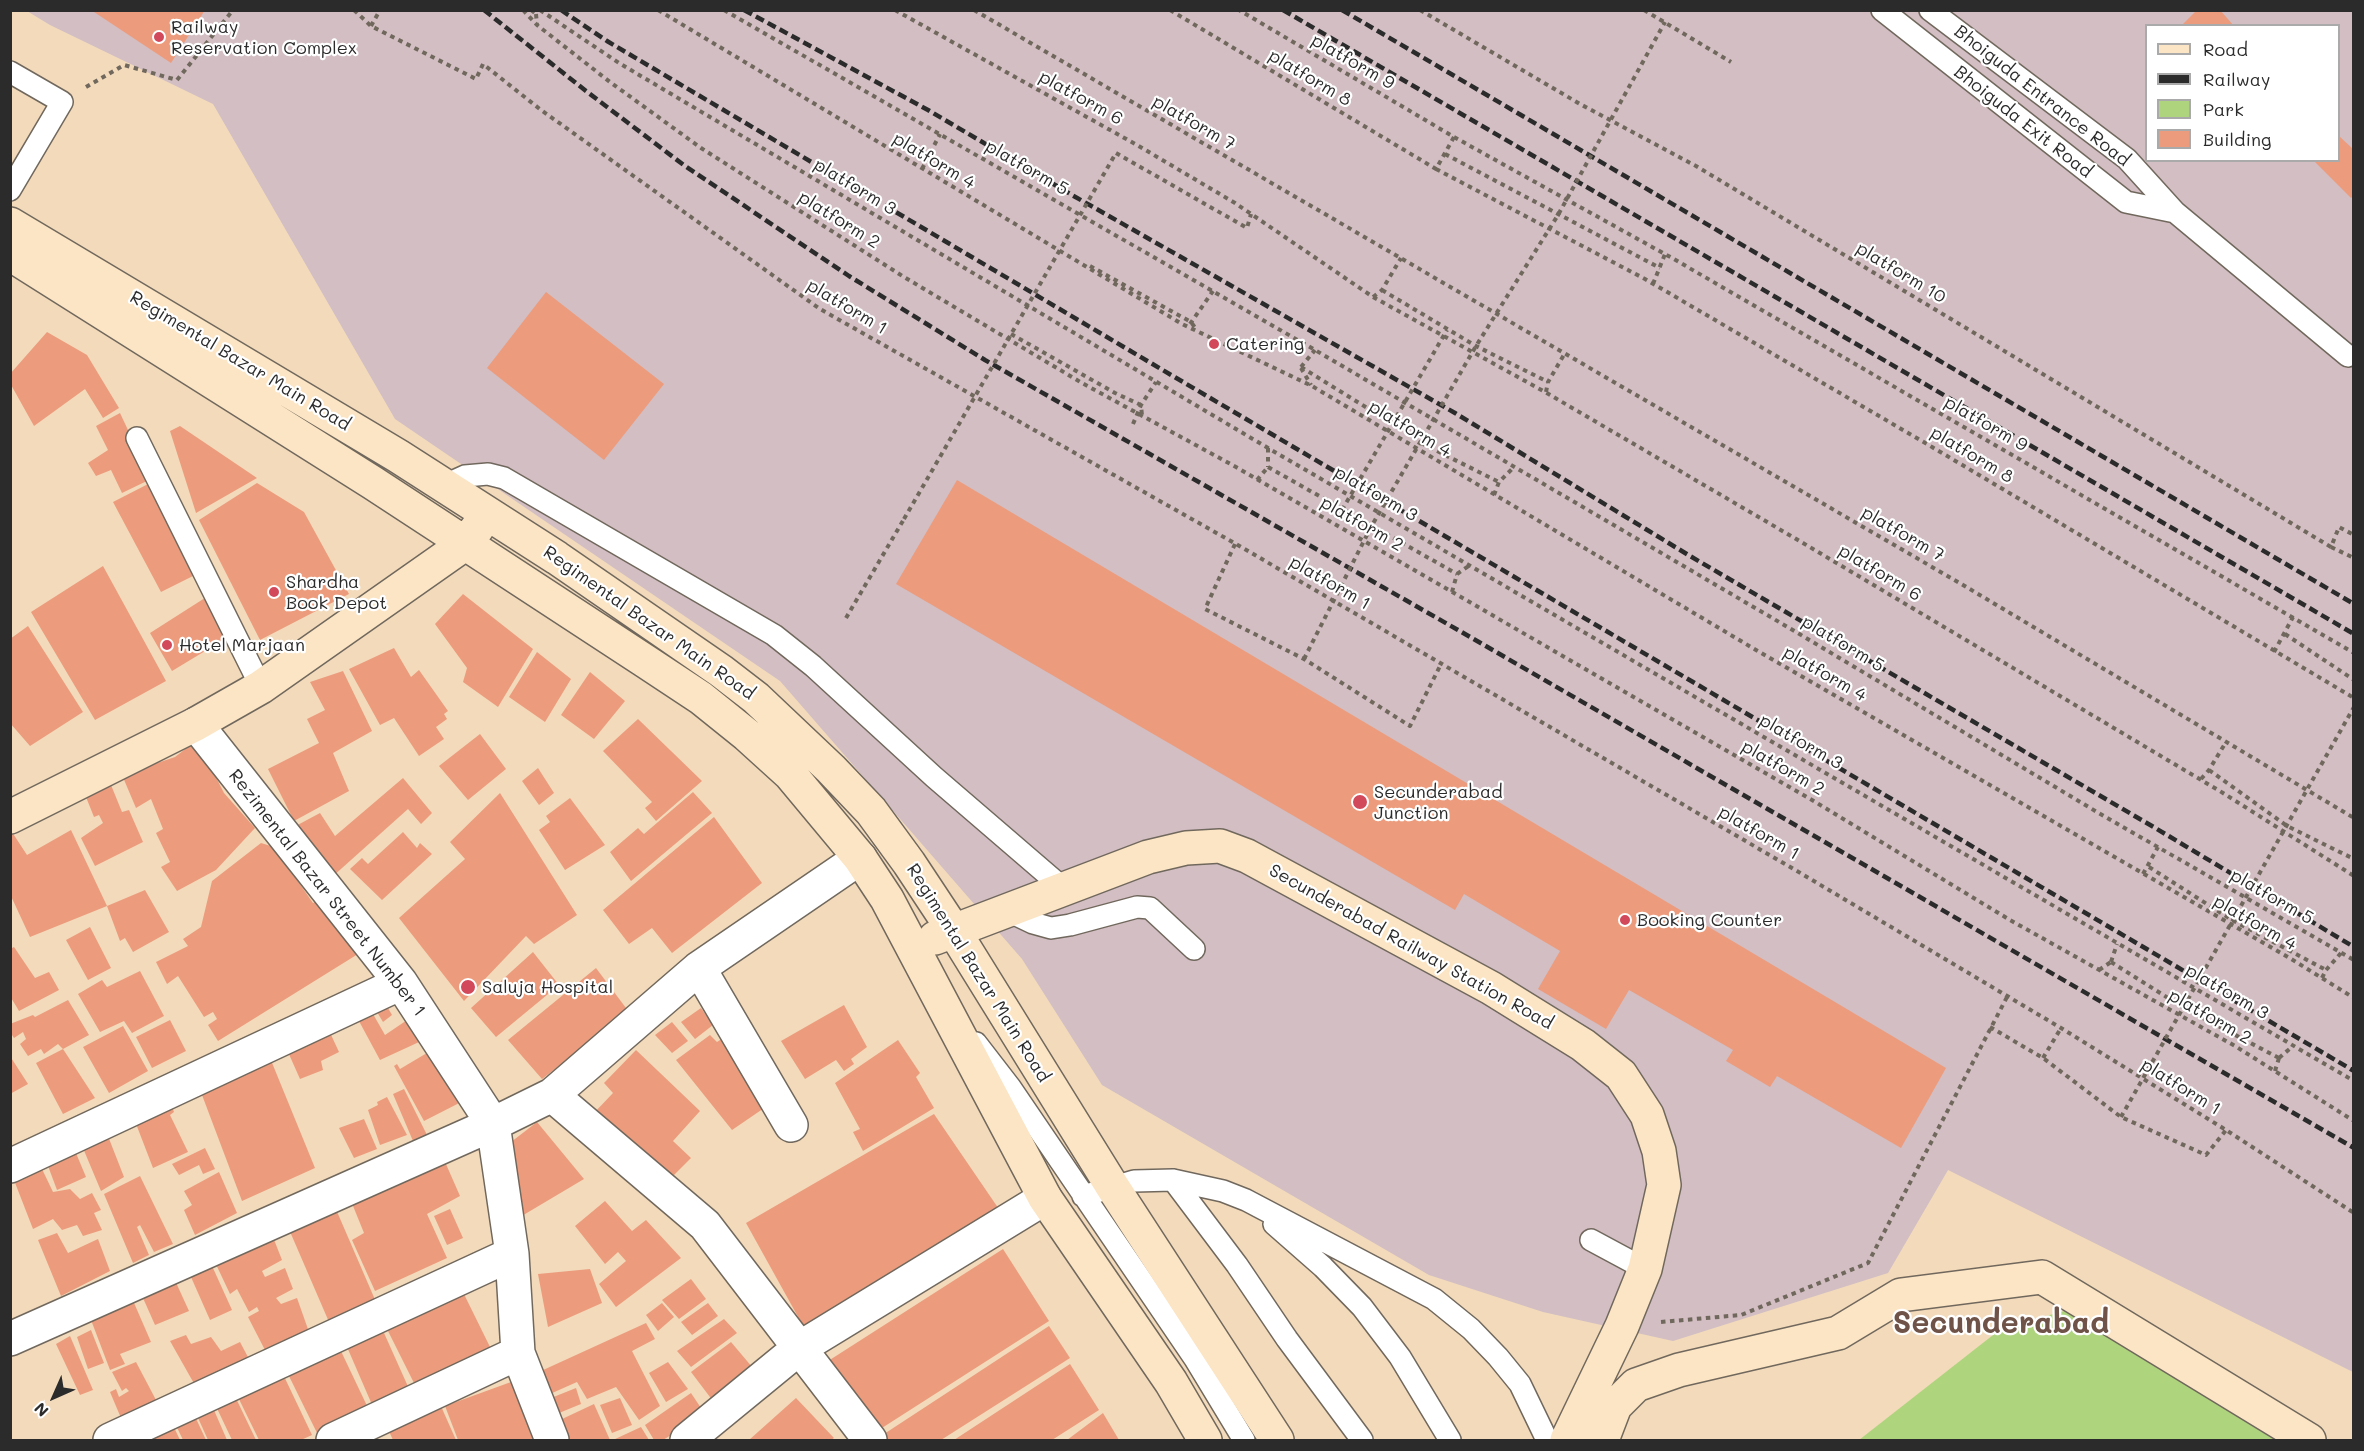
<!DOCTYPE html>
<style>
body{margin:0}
#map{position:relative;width:2364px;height:1451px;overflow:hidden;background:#f2dabb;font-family:Mali,sans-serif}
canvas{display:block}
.frame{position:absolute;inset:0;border:12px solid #2b2b2b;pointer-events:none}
.legend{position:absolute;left:2145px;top:24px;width:195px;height:138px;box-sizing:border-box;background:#fff;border:2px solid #aaa;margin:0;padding:8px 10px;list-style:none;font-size:18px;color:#2b2b2b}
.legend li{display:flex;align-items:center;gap:12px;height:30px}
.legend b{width:30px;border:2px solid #aaa}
.north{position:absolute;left:24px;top:1367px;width:60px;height:60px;-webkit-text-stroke:4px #fff;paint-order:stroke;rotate:225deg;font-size:16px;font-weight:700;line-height:24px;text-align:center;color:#2b2b2b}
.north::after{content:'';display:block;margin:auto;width:21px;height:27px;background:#2b2b2b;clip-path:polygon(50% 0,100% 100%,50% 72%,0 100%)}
</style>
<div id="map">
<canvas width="2364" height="1451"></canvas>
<div class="frame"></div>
<ul class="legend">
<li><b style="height:8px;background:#fce5c4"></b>Road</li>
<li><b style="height:8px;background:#2b2b2b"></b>Railway</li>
<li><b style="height:16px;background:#aed47e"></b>Park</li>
<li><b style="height:16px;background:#ec9c7d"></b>Building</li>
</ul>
<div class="north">N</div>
</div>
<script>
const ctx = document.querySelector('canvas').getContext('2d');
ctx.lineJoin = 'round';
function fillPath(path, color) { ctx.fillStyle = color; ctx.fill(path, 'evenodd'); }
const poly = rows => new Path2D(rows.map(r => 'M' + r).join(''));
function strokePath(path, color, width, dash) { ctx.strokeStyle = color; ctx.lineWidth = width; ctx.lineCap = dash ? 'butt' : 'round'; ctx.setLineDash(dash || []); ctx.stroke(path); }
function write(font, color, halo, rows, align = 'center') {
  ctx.font = font + ' Mali,sans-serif'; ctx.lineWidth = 4.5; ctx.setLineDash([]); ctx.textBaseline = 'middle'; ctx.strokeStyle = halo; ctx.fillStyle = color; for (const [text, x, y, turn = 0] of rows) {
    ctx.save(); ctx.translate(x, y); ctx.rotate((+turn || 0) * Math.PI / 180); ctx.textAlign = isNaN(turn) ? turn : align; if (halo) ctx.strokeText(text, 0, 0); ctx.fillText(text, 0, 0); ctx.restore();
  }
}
fillPath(poly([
 [27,11,2353,11,2353,1372,1948,1170,1888,1273,1673,1341,1543,1312,1429,1275,1102,1085,1022,959,780,681,395,419,213,104,50,25],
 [2146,26,2338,26,2338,160,2146,160]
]), '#d2bec3');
fillPath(poly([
 [2068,1310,2285,1440,1859,1440,2002,1328]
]), '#aed47e');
fillPath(poly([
 [91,10,205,10,171,63],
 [2197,10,2220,10,2234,26,2181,26],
 [2338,135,2354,150,2354,195,2351,198,2313,160,2338,160],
 [546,292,664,384,604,460,487,368],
 [47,332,87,355,119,408,103,418,85,389,34,426,10,383,10,374],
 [120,413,151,479,122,493,111,470,96,476,88,463,108,450,96,426],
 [180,426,257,478,196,513,170,431],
 [957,480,1946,1068,1901,1148,1777,1076,1770,1087,1726,1061,1733,1050,1629,990,1606,1029,1538,989,1560,951,1464,894,1455,910,896,584],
 [152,482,199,573,161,592,113,502],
 [257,483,304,512,349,594,260,640,199,520],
 [103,566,166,681,95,720,31,612],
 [463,594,533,649,498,707,463,682,467,668,435,624],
 [208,596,230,636,172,671,150,633],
 [28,626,83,712,30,746,10,723,10,639],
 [394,648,411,677,419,670,448,711,444,714,447,719,436,727,444,739,419,756,394,718,380,725,349,669],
 [537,652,571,679,545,722,509,697],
 [343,671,372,731,333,753,349,791,294,821,268,769,319,743,307,719,325,710,310,682],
 [590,672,625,701,594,739,561,715],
 [638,719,702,781,656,821,645,808,652,802,603,751],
 [480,734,506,769,468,800,439,766],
 [197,740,224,793,255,828,216,870,177,891,161,867,170,862,156,833,163,829,151,799,136,808,122,775,175,757],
 [538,768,554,793,539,805,522,781],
 [403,778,432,813,421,824,408,809,332,877,292,828,320,813,335,836],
 [111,785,122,812,129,810,143,842,95,866,81,838,103,823,99,815,94,817,86,797],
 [693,792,712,813,631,881,610,852,638,828,644,834],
 [500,793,577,915,534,944,526,936,464,1001,399,918,465,859,450,842],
 [570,798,605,845,565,870,539,830,550,822,546,816],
 [714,817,762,883,672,953,652,928,629,944,603,910],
 [10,829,27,855,71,830,107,906,30,937,10,894],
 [403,832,417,848,420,843,432,854,382,900,350,869,362,858,368,864],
 [261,843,274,847,313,903,320,899,358,954,218,1041,208,1025,217,1019,213,1012,204,1017,178,976,167,984,156,962,188,946,183,939,201,927,212,881],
 [145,890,169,932,133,952,125,938,120,941,107,906],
 [90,927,111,968,88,980,66,940],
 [14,947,35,978,49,972,59,990,19,1011,10,996,10,949],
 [533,952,559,985,496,1037,471,1008],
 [596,968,629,1012,542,1079,508,1040],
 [140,971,164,1016,132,1033,124,1021,100,1032,78,994,102,980,107,987],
 [381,996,392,1015,383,1022,377,1012,373,1014,385,1035,416,1014,430,1037,380,1060,353,1010],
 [68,1000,89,1035,63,1049,95,1098,63,1114,36,1063,63,1049,58,1044,44,1054,41,1049,28,1056,20,1044,26,1039,23,1032,14,1038,10,1032,10,1024,33,1015,35,1017],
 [844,1005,867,1047,851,1059,854,1064,844,1071,836,1060,805,1079,781,1041],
 [701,1008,713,1025,695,1039,681,1022],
 [170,1020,186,1051,152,1068,136,1037],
 [672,1022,688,1041,672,1053,655,1035],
 [326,1024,339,1052,321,1061,323,1070,300,1079,284,1043],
 [123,1026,148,1071,109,1093,83,1047],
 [710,1035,717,1042,723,1038,773,1102,732,1130,676,1060],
 [898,1040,920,1073,916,1077,934,1108,863,1151,853,1132,860,1129,835,1083],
 [437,1047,471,1097,424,1121,394,1066,397,1064,400,1069],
 [636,1050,700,1111,673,1141,691,1158,662,1187,593,1114,613,1093,604,1083],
 [268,1053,315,1168,242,1201,199,1087],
 [10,1056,28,1084,10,1094],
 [404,1089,427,1135,413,1141,393,1094],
 [168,1097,174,1112,170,1115,188,1152,153,1168,133,1116],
 [387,1097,407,1135,380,1145,368,1110,378,1105,377,1102],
 [934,1114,1005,1218,807,1333,746,1223],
 [364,1119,377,1149,354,1158,339,1128],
 [537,1122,584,1179,515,1220,502,1149],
 [106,1131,124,1177,101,1191,80,1141],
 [73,1146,86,1177,57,1190,45,1158],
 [205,1148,215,1169,203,1174,199,1165,179,1175,172,1164],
 [442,1155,460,1196,427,1214,447,1258,375,1291,352,1240,364,1233,349,1196],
 [27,1165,30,1175,42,1169,53,1192,70,1189,80,1199,92,1193,101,1210,94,1213,102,1230,83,1236,77,1225,62,1230,53,1219,33,1229,12,1175],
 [219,1172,237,1213,195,1235,184,1210,192,1205,184,1191],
 [140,1176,173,1244,154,1252,140,1225,137,1227,149,1255,133,1263,104,1194],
 [605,1201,632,1231,646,1220,681,1258,616,1307,599,1284,626,1261,618,1252,605,1264,575,1226],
 [335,1207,376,1302,329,1322,288,1227],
 [450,1209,463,1238,447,1245,434,1216],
 [271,1232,282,1260,262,1271,265,1277,285,1268,293,1289,276,1298,281,1304,297,1298,309,1332,266,1352,248,1317,259,1311,257,1307,249,1312,237,1289,230,1294,213,1258],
 [57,1233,68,1253,98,1239,110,1271,61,1296,38,1240],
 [1003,1249,1049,1321,871,1435,825,1363],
 [208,1257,232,1310,210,1320,187,1268],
 [590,1269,602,1303,548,1327,538,1274],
 [173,1276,189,1311,155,1325,139,1289],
 [691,1279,706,1299,679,1319,662,1300],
 [459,1284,491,1349,415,1385,383,1321],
 [131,1296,151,1342,120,1354,125,1364,110,1370,88,1312],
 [662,1303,674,1317,658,1331,646,1315],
 [708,1303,718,1316,692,1335,681,1322],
 [724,1319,737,1333,691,1367,677,1351],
 [646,1323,655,1339,632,1351,660,1406,639,1420,616,1387,587,1399,577,1382,550,1394,541,1371],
 [380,1324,410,1391,373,1407,344,1340],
 [1049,1326,1070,1358,941,1440,884,1440,881,1436],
 [91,1330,104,1363,88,1369,77,1337],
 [186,1335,191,1344,211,1337,221,1351,240,1342,249,1359,196,1387,170,1341],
 [70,1336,93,1390,80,1395,56,1344],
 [731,1342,758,1374,716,1405,691,1372],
 [339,1347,369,1410,318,1435,287,1372],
 [136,1362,156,1400,121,1418,110,1392,116,1389,119,1397,129,1391,126,1388,122,1391,112,1372],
 [668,1362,688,1389,666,1402,649,1373],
 [1070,1364,1099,1410,1052,1440,954,1440],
 [281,1370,312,1435,301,1440,259,1440,235,1391],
 [511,1382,533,1440,458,1440,445,1406],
 [576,1388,581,1404,559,1413,551,1398],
 [232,1390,256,1440,232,1440,213,1400],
 [691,1393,705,1414,663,1440,654,1440,645,1425],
 [620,1398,632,1425,612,1433,600,1405],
 [796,1398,834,1438,831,1440,749,1440],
 [210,1401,227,1440,208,1440,194,1409],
 [440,1404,456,1440,393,1440,387,1427],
 [594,1404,610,1440,568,1440,560,1420],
 [192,1410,206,1440,183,1440,173,1419],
 [1103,1413,1119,1440,1067,1440],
 [171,1421,180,1440,126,1440],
 [641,1427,649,1440,613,1440]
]), '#ec9c7d');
const lane = poly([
 [1882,10,2126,202,2175,212],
 [1930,10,2127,159,2175,212,2348,356],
 [10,72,62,102,10,190],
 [137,438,261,687],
 [443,486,465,476,488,474,504,478,774,635,813,666,934,777,1063,888],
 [1008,911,1033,923,1051,928,1070,925,1137,907,1150,908,1194,949],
 [976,1043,1010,1087,1195,1359,1244,1440],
 [1173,1180,1237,1265,1287,1339,1362,1440],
 [1083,1196,1134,1181,1173,1180,1223,1191,1246,1200,1434,1299,1471,1329,1498,1357,1520,1384,1547,1440],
 [1274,1224,1323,1267,1362,1307,1400,1357,1450,1440],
 [1591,1240,1645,1269]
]);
const street = poly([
 [196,724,401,983,493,1124,512,1254,518,1353,552,1440],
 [699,968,791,1125],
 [552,1095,705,1225,870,1440],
 [10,1166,401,983],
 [10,1339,493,1124,552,1095,699,968,860,858],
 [110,1440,512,1254],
 [333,1440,518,1353],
 [687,1440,798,1349,1045,1198]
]);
const secondary = poly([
 [10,224,398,456,557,558,721,671,756,698,831,769,871,811,909,863,954,931,1112,1186,1277,1440],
 [10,254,373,483,645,661,701,698,747,735,790,774,860,858,887,899,1045,1198,1171,1382,1205,1440],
 [10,817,196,724,261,687,466,543,478,527],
 [935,938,1148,857,1186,848,1220,846,1247,856,1491,988,1583,1045,1621,1075,1647,1115,1659,1151,1664,1185,1645,1269,1622,1326,1567,1440],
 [1602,1440,1615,1406,1636,1385,1679,1370,1838,1333,1901,1295,2042,1277,2309,1440]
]);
strokePath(lane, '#71685d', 24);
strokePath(street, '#71685d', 36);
strokePath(secondary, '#71685d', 36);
strokePath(poly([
 [354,10,371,26,476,79,483,64,541,110,820,309,1236,544,1797,871,2061,1028,2226,1130,2354,1213],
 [523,10,537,25,610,82,701,148,904,277,1082,383,1236,467,1817,803,2010,920,2235,1046,2354,1121],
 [531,10,536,14],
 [540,10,619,63,1268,448,2354,1081],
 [658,10,1182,324,1312,386,1756,650,2288,957,2354,998],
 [724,10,1315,350,1791,629,2097,812,2354,960],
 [895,10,1137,145,1235,203,1373,297,1545,392,1803,543,2223,793,2354,876],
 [974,10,1963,585,2354,818],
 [1170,10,1436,169,1454,137,1239,10],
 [1420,10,1580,104,1696,166,2331,547,2339,527,2354,535],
 [1644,10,1731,62],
 [536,14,537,25],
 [371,26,380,10],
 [86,87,124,65,177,80,233,10],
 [1454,137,1672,258,2354,653],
 [1116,153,1247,228,1251,214],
 [1445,154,1660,268],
 [922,169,940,134],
 [1436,169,1645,279,1932,447,2354,698],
 [1090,266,1191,322,1196,329],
 [1653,284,1665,254],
 [1382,290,1476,346,1548,382],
 [1373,297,1382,290,1401,258],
 [1190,324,1213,291],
 [1011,334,1115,393,1141,405,1142,416],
 [1301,367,1393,424],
 [1301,367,1315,350],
 [1301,368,1311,385],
 [1546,392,1548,382,1565,353],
 [1133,424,1141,405,1156,382],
 [1421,443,1499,482],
 [1268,448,1268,467],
 [1268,467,1457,574],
 [1257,480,1268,467],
 [1494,495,1499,482,1514,467],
 [1235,544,1205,609,1304,659,1410,726,1441,664],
 [2331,547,2354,558],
 [1457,574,1470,565],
 [1452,592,1457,574],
 [846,618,904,519],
 [2285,634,2354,680],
 [2274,652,2293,617],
 [2209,770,2287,826,2354,859],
 [2201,779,2209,770,2226,742],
 [2149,867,2232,920,2326,970],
 [2143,874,2158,847],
 [2111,962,2184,1008,2279,1058],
 [2111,962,2117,944],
 [2099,970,2111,962],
 [2322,978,2326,970,2341,953],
 [1990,1027,2043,1058,2121,1117,2206,1155,2226,1130],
 [2043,1058,2061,1028],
 [2279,1058,2293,1046],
 [2275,1071,2279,1058],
 [1661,1322,1741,1315,1868,1263,2007,997]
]), '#71685d', 4, [4.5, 4.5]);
strokePath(lane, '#fff', 21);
strokePath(street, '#fff', 33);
strokePath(secondary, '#fce5c4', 33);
strokePath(poly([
 [484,10,586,91,685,166,849,276,985,360,1458,630,2354,1148],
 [561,10,607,41,1161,369,2354,1071],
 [744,10,928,110,1072,195,1455,413,1690,556,2157,829,2354,947],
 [1283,10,2354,634],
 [1342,10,2354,604]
]), '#2b2b2b', 4.5, [9, 4.5]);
strokePath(poly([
 [1342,510,1447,330],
 [904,519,1116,153],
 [1304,659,1371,527,1476,346,1558,215,1665,22],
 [2121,1117,2354,707]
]), '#71685d', 4, [4.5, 4.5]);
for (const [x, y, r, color] of [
 [159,37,6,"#d1495b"],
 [1214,344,6,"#d1495b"],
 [274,592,6,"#d1495b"],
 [167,645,6,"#d1495b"],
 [1360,802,8,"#d1495b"],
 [1625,920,6,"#d1495b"],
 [468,987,8,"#d1495b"]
]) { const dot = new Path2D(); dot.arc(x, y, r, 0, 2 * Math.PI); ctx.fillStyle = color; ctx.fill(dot); strokePath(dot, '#fff', 2); }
write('18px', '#2b2b2b', '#fff', [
 ["Railway",171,27],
 ["Reservation Complex",171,48],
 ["Catering",1226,344],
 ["Shardha",286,582],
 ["Book Depot",286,603],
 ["Hotel Marjaan",179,645],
 ["Secunderabad",1374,792],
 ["Junction",1374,813],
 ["Booking Counter",1637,920],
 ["Saluja Hospital",482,987]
], 'left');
write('18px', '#2b2b2b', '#fff', [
 ["platform 9",1353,62,30],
 ["platform 8",1310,78,31],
 ["Bhoiguda Entrance Road",2042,96,38],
 ["platform 6",1081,98,29],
 ["Bhoiguda Exit Road",2023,122,38],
 ["platform 7",1194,123,30],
 ["platform 4",934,161,31],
 ["platform 5",1027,168,30],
 ["platform 3",855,187,31],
 ["platform 2",839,220,32],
 ["platform 10",1901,273,31],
 ["platform 1",847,307,31],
 ["Regimental Bazar Main Road",240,361,31],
 ["platform 9",1986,424,30],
 ["platform 4",1410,429,31],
 ["platform 8",1972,455,31],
 ["platform 3",1376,494,30],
 ["platform 2",1362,524,30],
 ["platform 7",1903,534,30],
 ["platform 6",1880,573,31],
 ["platform 1",1330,583,30],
 ["Regimental Bazar Main Road",649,623,35],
 ["platform 5",1843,644,31],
 ["platform 4",1825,674,30],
 ["platform 3",1801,742,30],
 ["platform 2",1783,768,30],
 ["platform 1",1759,833,30],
 ["Rezimental Bazar Street Number 1",327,893,52],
 ["platform 5",2272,897,30],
 ["platform 4",2255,923,30],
 ["Secunderabad Railway Station Road",1411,947,29],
 ["Regimental Bazar Main Road",978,973,58],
 ["platform 3",2227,992,30],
 ["platform 2",2210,1017,30],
 ["platform 1",2181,1087,32]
]);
write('bold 30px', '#6f5348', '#fff', [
 ["Secunderabad",2001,1324]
]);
</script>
